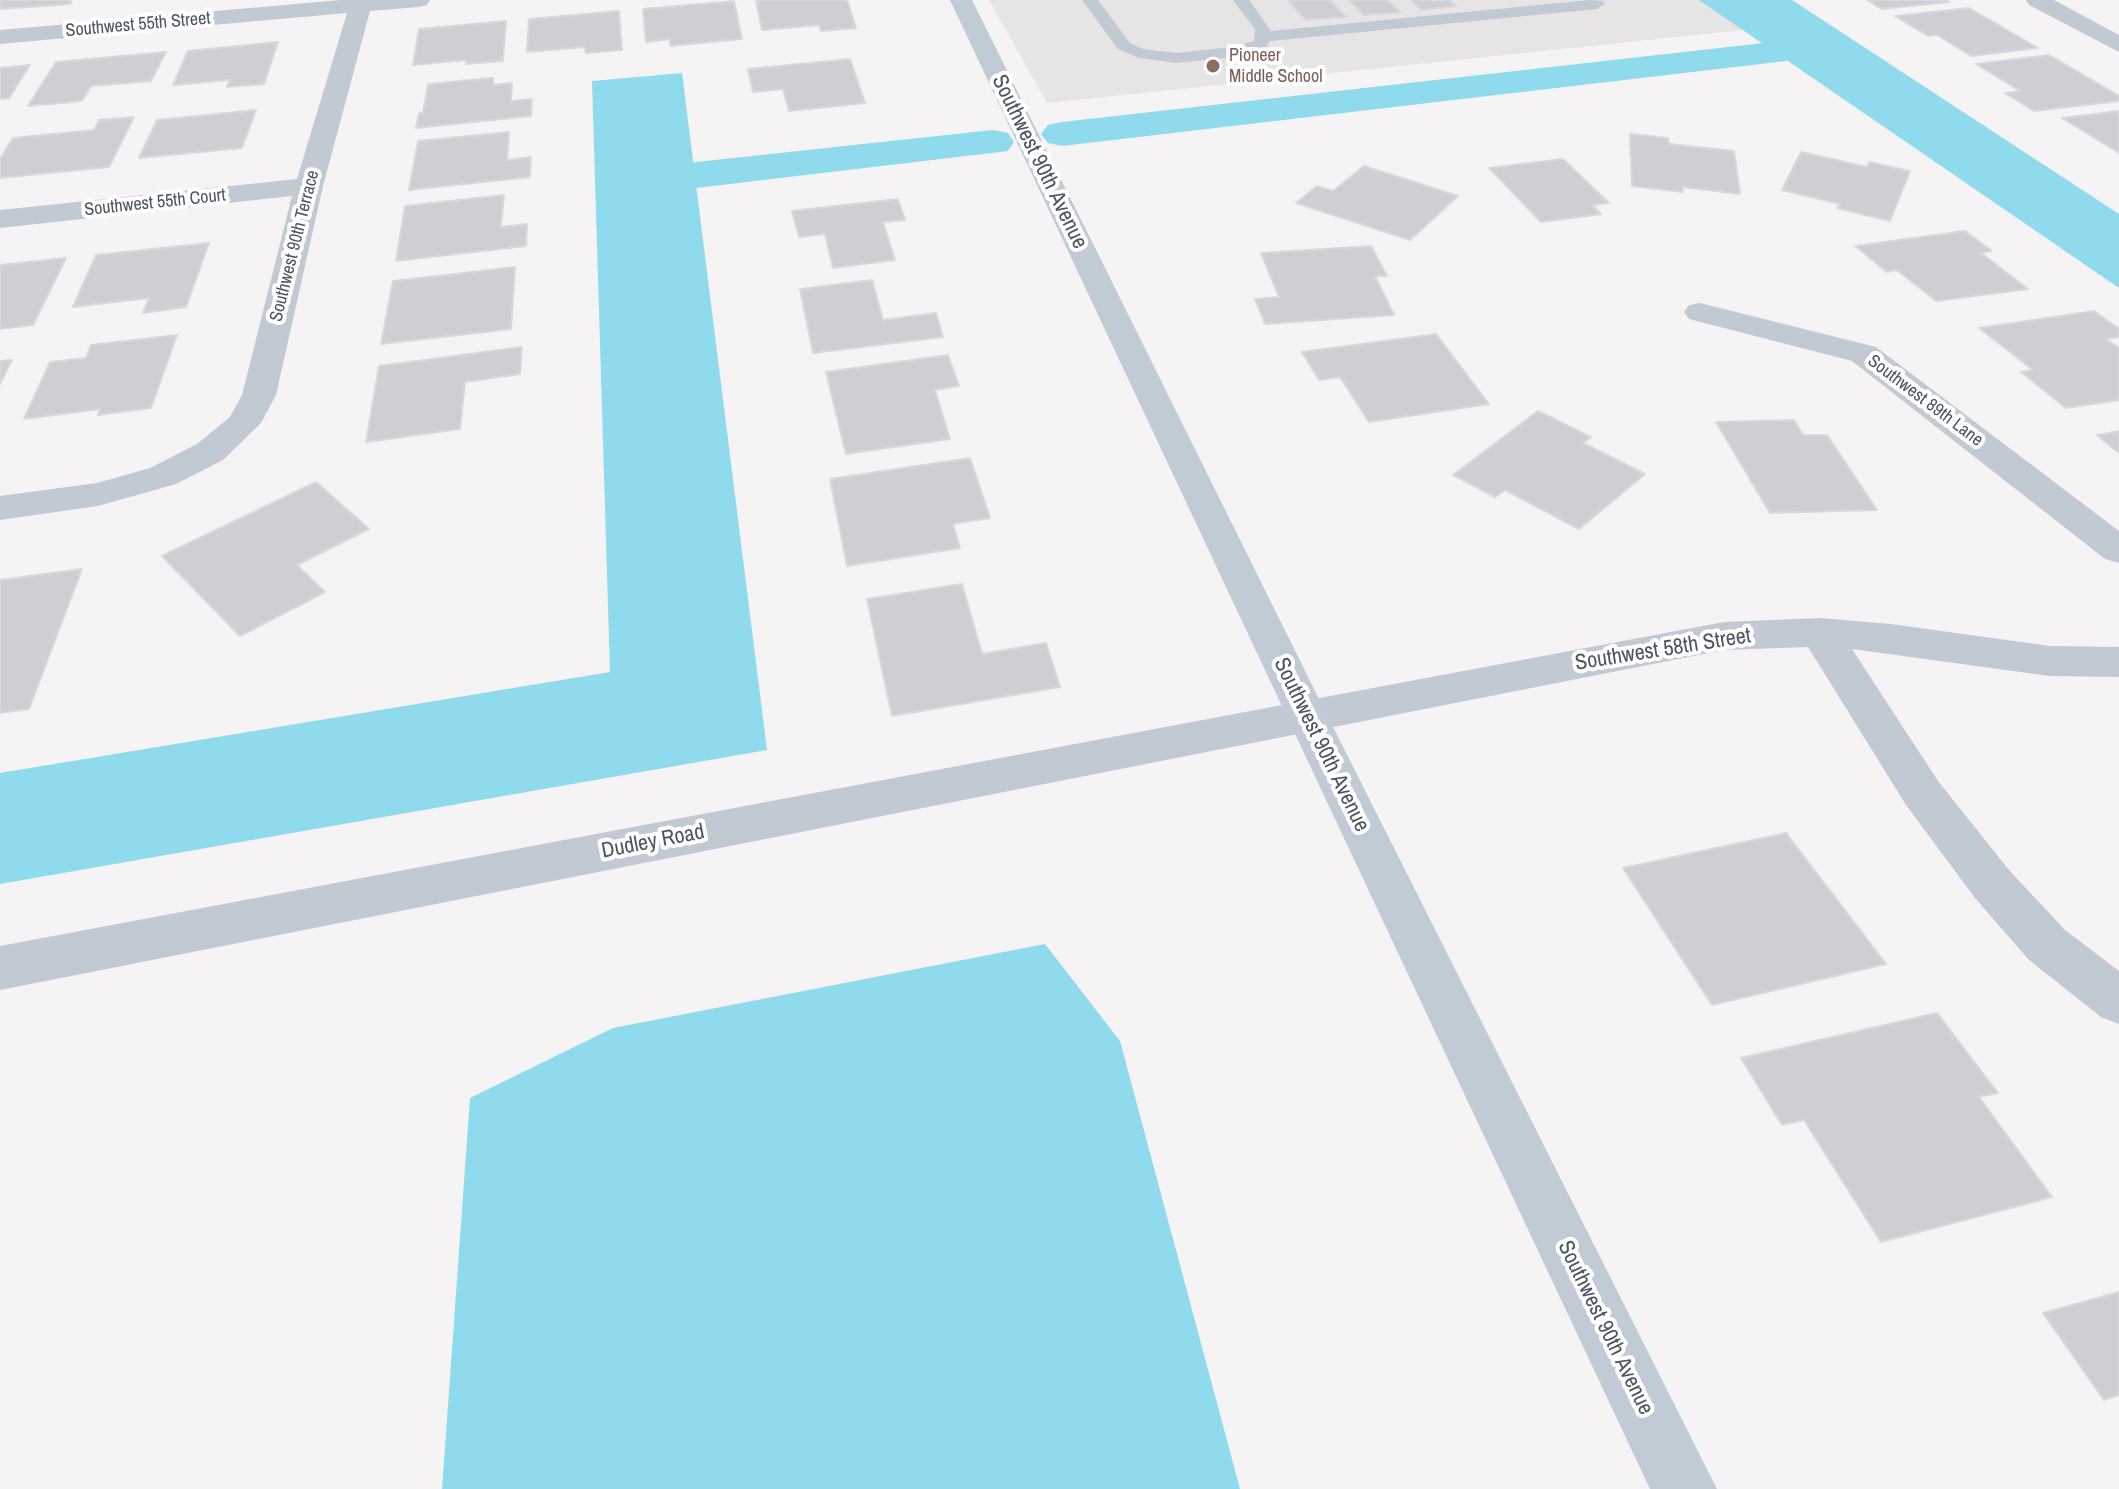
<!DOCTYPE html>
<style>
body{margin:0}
canvas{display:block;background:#f5f3f3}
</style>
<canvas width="2119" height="1489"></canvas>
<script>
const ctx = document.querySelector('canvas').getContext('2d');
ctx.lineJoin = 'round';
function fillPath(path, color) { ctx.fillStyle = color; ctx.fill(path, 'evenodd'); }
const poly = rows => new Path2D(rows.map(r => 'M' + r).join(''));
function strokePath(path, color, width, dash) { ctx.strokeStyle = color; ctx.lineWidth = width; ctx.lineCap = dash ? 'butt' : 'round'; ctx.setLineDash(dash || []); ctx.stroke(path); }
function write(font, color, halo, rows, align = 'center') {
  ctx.font = font + ' "Archivo Narrow",sans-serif'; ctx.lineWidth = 8; ctx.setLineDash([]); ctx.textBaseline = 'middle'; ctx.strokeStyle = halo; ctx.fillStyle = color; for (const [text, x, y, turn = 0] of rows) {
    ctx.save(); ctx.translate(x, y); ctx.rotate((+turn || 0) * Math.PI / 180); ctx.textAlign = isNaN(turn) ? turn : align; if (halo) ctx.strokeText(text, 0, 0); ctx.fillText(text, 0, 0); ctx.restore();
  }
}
fillPath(poly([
 [989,0,1712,0,1753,29,1047,103]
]), '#e6e4e5');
fillPath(poly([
 [1699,0,1792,0,2119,214,2119,288],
 [682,73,767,750,0,884,0,773,610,672,592,81],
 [1045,944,1120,1041,1240,1489,442,1489,470,1098,613,1028]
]), '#90daee');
fillPath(poly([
 [1773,42,1786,45,1792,53,1786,61,1062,146,1048,143,1041,134,1048,125,1062,122,1773,42],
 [993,130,1008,133,1014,142,1008,151,696,188,681,184,675,175,681,166,696,162,993,130]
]), '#90daee');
const building = poly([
 [0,0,72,0,70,4,0,9,0,0],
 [756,0,847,0,856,28,821,31,819,25,762,30,756,0],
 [1288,0,1330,0,1346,17,1306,20,1288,0],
 [1349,0,1388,0,1400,12,1364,15,1349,0],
 [1411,0,1449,0,1456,6,1421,10,1411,0],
 [1867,0,1945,0,1949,2,1882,9,1867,0],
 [734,1,742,39,670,46,670,39,646,42,643,9,734,1],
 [1969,8,2038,48,1971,56,1937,35,1928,36,1895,16,1969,8],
 [619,11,622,50,586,53,585,47,527,52,529,19,619,11],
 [506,21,503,61,466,64,466,60,413,65,419,29,506,21],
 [278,42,264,84,227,87,230,80,173,85,188,51,278,42],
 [166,52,151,81,91,86,82,101,28,106,56,62,166,52],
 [2049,55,2119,96,2119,101,2034,111,2005,93,2020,91,1976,64,2049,55],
 [850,59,865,103,789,111,783,89,753,92,748,69,850,59],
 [30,65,9,98,0,99,0,68,30,65],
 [493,78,493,85,512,83,511,101,532,99,531,116,416,128,419,113,423,113,428,84,493,78],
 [256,110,242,148,139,158,157,120,256,110],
 [2119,111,2119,153,2062,118,2119,111],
 [134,117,109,167,0,178,0,159,13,138,94,130,99,120,134,117],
 [509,132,507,160,531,157,530,177,409,190,418,141,509,132],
 [1630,134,1668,138,1669,144,1734,151,1740,194,1682,187,1683,192,1632,186,1630,134],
 [1801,152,1867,167,1869,162,1910,171,1890,221,1837,208,1840,204,1782,190,1801,152],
 [1563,159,1609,203,1592,205,1601,214,1541,222,1489,168,1563,159],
 [1364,166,1458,196,1410,240,1296,203,1317,186,1333,191,1364,166],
 [504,195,501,227,527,224,526,246,396,261,405,206,504,195],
 [898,199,905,220,883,222,895,260,833,268,825,234,799,237,792,211,898,199],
 [1965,231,1992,251,1981,253,2028,289,1936,301,1897,270,1887,272,1855,246,1965,231],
 [209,243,186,307,143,313,149,298,73,307,96,255,209,243],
 [1371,246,1387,276,1375,276,1394,315,1265,324,1255,299,1279,297,1261,253,1371,246],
 [66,258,33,325,0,329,0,265,66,258],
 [515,267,511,329,381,344,393,281,515,267],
 [872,280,883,320,936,313,943,337,813,353,800,289,872,280],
 [2094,311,2119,329,2119,337,2106,339,2119,348,2119,400,2066,408,2021,372,2033,370,1979,328,2094,311],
 [1436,334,1489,404,1369,422,1340,377,1319,380,1302,352,1436,334],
 [177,335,151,408,98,415,100,409,24,419,50,362,86,358,91,345,177,335],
 [522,347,520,374,465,382,460,429,366,442,379,366,522,347],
 [948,355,959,386,935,390,950,439,846,454,826,372,948,355],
 [12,360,0,384,0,361,12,360],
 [1538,411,1591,437,1583,443,1645,474,1579,529,1505,490,1495,497,1453,475,1538,411],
 [1794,420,1803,435,1827,435,1877,510,1770,513,1716,422,1794,420],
 [2119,431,2119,453,2097,435,2119,431],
 [970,458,990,518,953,524,960,548,847,566,830,479,970,458],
 [316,482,369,529,297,565,325,592,240,636,162,556,316,482],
 [82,569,29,709,0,713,0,580,82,569],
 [962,584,982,654,1046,643,1060,687,892,716,867,599,962,584],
 [1786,833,1886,964,1712,1005,1623,868,1786,833],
 [1937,1013,1998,1093,1979,1097,2052,1197,1881,1242,1804,1120,1782,1125,1741,1058,1937,1013],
 [2119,1292,2119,1395,2104,1400,2043,1313,2119,1292]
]);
fillPath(building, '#cdcfd5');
strokePath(building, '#d7d9de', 2);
fillPath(poly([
 [1082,0,1098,0,1130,43,1143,49,1176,53,1232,47,1254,41,1255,29,1233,0,1249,0,1271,31,1590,0,1603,1,1605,4,1597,9,1270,41,1266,47,1233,57,1176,63,1139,58,1118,49,1082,0]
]), '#c1cad2');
fillPath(poly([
 [341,0,430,0,427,5,419,7,370,11,323,186,276,395,261,423,223,460,176,484,98,506,0,520,0,496,97,483,150,468,197,444,230,417,242,395,292,196,0,228,0,210,297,179,347,13,0,44,0,30,341,0],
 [2026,0,2054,0,2119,35,2119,52,2029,5,2026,0],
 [1700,303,1876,347,2119,531,2119,563,2105,559,1852,361,1689,319,1684,312,1689,305,1700,303],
 [1820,618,1891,624,2050,646,2119,647,2119,677,2050,676,1852,649,1938,781,2009,870,2065,930,2119,971,2119,1024,2101,1017,2029,960,1975,898,1906,805,1808,647,1724,650,0,990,0,946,1724,622,1820,618]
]), '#c1cad2');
fillPath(poly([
 [950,0,972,0,1327,715,1717,1489,1650,1489,950,0]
]), '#c1cbd6');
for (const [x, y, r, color] of [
 [1213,66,8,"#8d6e63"]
]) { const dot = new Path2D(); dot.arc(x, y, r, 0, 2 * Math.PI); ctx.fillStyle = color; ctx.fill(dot); strokePath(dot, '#fff', 3); }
write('18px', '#4a5661', '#fff', [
 ["Southwest 55th Street",138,25,-5],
 ["Southwest 55th Court",155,203,-6],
 ["Southwest 90th Terrace",295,246,-76],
 ["Southwest 89th Lane",1925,401,37]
]);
write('18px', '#785e54', '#fff', [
 ["Pioneer",1229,56],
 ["Middle School",1229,77]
], 'left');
write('22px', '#4a5661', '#fff', [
 ["Southwest 90th Avenue",1039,162,64],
 ["Southwest 58th Street",1663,650,-9],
 ["Southwest 90th Avenue",1321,745,64],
 ["Dudley Road",653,842,-11],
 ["Southwest 90th Avenue",1605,1328,64]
]);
</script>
